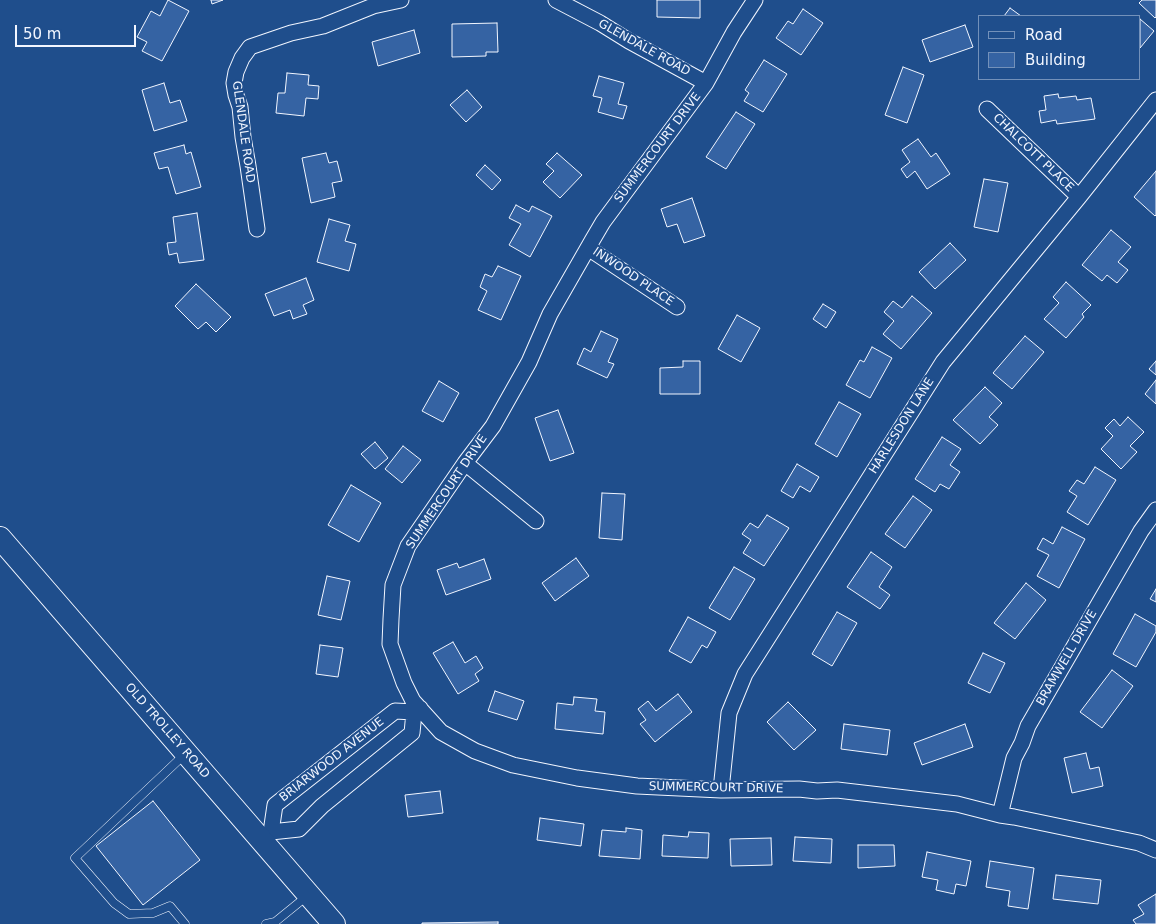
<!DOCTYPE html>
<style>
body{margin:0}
#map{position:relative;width:1156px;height:924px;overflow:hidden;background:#1f4e8c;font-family:"DejaVu Sans",sans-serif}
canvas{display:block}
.legend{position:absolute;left:978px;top:15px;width:162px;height:65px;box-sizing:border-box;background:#1f4e8c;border:1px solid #7391ba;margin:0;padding:6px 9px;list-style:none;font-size:15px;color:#f2f6ff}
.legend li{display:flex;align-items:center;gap:10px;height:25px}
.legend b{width:25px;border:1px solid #7391ba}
.scale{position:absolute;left:15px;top:25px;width:121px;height:22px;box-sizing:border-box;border:2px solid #f2f6ff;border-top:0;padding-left:6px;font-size:15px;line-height:18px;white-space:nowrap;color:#f2f6ff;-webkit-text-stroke:4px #1f4e8c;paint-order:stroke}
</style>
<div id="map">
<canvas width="1156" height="924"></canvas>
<ul class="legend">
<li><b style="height:6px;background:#1f4e8c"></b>Road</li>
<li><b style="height:14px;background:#3563a3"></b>Building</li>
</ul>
<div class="scale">50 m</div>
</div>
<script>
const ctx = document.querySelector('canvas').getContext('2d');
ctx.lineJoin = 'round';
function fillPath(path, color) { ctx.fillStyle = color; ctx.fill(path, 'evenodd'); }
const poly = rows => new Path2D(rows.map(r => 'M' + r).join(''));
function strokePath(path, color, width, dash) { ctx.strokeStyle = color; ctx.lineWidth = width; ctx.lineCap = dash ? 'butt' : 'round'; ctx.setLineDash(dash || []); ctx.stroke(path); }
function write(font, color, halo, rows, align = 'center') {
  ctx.font = font + ' "DejaVu Sans",sans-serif'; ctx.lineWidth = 4; ctx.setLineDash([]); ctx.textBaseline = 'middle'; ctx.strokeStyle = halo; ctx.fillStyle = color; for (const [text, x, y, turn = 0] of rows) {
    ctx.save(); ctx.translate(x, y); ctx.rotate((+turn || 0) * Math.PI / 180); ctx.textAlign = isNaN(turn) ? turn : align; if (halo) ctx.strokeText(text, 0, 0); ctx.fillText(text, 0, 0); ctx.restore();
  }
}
const building = poly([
 [168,0,189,11,162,61,142,51,147,42,137,37,151,11,160,16,168,0],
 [211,0,223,0,212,4,211,0],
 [657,0,700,0,700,18,657,17,657,0],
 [1142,0,1156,0,1156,17,1155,18,1139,3,1142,0],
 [1010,8,1021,16,1004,16,1010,8],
 [803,9,823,23,801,55,776,38,788,21,793,24,803,9],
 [1140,19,1154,31,1140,48,1140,19],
 [497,23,498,52,486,52,486,56,452,57,452,24,497,23],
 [965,25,973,47,930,62,922,40,965,25],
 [414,30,420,53,378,66,372,42,414,30],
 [764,60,787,74,763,112,744,101,749,93,745,90,764,60],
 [903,67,924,75,907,123,885,115,903,67],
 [287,73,309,75,308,85,319,86,318,99,306,98,304,116,276,113,278,93,285,93,287,73],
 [599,76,624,83,618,104,627,106,623,119,598,112,602,98,593,96,599,76],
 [164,83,170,103,180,100,187,121,154,131,142,90,164,83],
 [467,90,482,107,466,122,450,105,467,90],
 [1058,94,1059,98,1076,96,1077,100,1091,98,1095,119,1057,124,1056,120,1041,123,1039,111,1046,110,1044,96,1058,94],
 [736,112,755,124,726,169,706,157,736,112],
 [918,139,931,157,936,153,950,174,927,189,915,171,907,178,901,169,910,162,902,150,918,139],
 [184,145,186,154,191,152,201,187,176,194,168,167,159,169,154,153,184,145],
 [326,153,329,163,337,161,342,181,332,183,335,197,311,203,302,158,326,153],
 [557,153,582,175,560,198,543,182,554,171,546,164,557,153],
 [485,165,501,180,492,190,476,175,485,165],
 [1156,171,1156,215,1155,216,1134,197,1156,171],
 [984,179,1008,183,998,232,974,227,984,179],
 [692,198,705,236,684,243,677,224,667,227,661,209,692,198],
 [516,205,529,212,532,206,552,216,530,257,509,245,521,224,509,218,516,205],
 [197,213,204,260,179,263,177,253,169,255,167,243,176,242,173,217,197,213],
 [329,219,350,225,345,241,356,244,349,271,317,262,329,219],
 [1111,230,1131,247,1118,262,1128,270,1117,283,1107,275,1102,281,1082,265,1111,230],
 [950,243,966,260,935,289,919,272,950,243],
 [498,266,521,276,501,320,478,310,487,291,480,287,485,274,492,277,498,266],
 [306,278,314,300,303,305,307,314,293,319,290,310,274,316,265,294,306,278],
 [1066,282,1091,305,1082,314,1084,317,1066,338,1044,319,1059,303,1053,297,1066,282],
 [196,284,231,317,216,332,206,322,198,329,175,306,196,284],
 [912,296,932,313,901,349,883,334,894,321,884,312,893,301,902,308,912,296],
 [823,304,836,312,826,328,813,319,823,304],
 [737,315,760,328,741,362,718,349,737,315],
 [601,331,618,339,608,362,614,364,607,378,577,364,584,348,591,352,601,331],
 [1025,336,1044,352,1012,389,993,373,1025,336],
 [872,347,892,358,870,398,846,385,860,360,864,362,872,347],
 [683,361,700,361,700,394,660,394,660,368,683,367,683,361],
 [1156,361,1156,375,1149,369,1156,361],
 [1156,380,1156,404,1145,394,1156,380],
 [439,381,459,393,443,422,422,411,439,381],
 [985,387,1002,403,989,417,998,425,980,444,953,420,985,387],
 [839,402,861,414,837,457,815,444,839,402],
 [558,410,574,453,550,461,535,418,558,410],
 [1128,417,1144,432,1130,446,1137,452,1121,469,1101,449,1113,436,1105,428,1114,419,1120,426,1128,417],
 [942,437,961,449,950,465,960,472,949,489,940,484,935,492,915,479,942,437],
 [375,442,388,458,375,469,361,454,375,442],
 [403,446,421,460,402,483,385,469,403,446],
 [797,464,819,477,810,492,800,486,793,498,781,491,797,464],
 [1095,467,1116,480,1088,525,1067,512,1077,496,1069,491,1077,480,1084,484,1095,467],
 [351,485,381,503,359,542,328,525,351,485],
 [602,493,625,494,622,540,599,538,602,493],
 [913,496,932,510,905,548,885,534,913,496],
 [767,515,789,528,764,566,743,553,751,540,742,534,750,523,758,528,767,515],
 [1062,527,1085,539,1059,588,1037,576,1049,555,1037,549,1043,538,1053,544,1062,527],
 [871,552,892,567,879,587,890,595,880,609,847,587,871,552],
 [576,558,589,576,555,601,542,583,576,558],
 [484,559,491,579,446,595,437,570,457,563,459,568,484,559],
 [734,567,755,579,730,620,709,608,734,567],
 [327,576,350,581,341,620,318,615,327,576],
 [1026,583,1046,600,1015,639,994,623,1026,583],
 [1156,589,1156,602,1150,599,1156,589],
 [837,612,857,623,832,666,812,654,837,612],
 [1135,614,1156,626,1156,632,1136,667,1113,654,1135,614],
 [688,617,716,632,707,648,702,645,691,663,669,651,688,617],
 [453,642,465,663,476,656,483,668,475,674,479,681,458,694,433,653,453,642],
 [320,645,343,648,338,677,316,674,320,645],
 [983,653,1005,663,990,693,968,683,983,653],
 [1112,670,1133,686,1102,728,1080,712,1112,670],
 [495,691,524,701,517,720,488,711,495,691],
 [678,694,692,712,655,742,640,724,646,720,638,709,648,701,656,711,678,694],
 [574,697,597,699,595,711,605,712,603,734,555,729,557,703,573,705,574,697],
 [788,702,816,730,794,750,767,722,788,702],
 [844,724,890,730,887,755,841,749,844,724],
 [965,724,973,747,922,765,914,743,965,724],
 [1086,753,1090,769,1099,767,1103,786,1072,793,1064,758,1086,753],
 [440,791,443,813,408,817,405,795,440,791],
 [153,801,200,860,143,905,96,846,153,801],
 [540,818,584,824,581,846,537,840,540,818],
 [626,828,642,830,640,859,599,856,602,830,626,832,626,828],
 [689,832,709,833,708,858,662,856,663,835,688,837,689,832],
 [795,837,832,839,831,863,793,861,795,837],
 [771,838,772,865,731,866,730,839,771,838],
 [858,845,894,845,895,866,858,868,858,845],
 [927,852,971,861,966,886,956,884,954,894,936,890,938,880,922,877,927,852],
 [990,861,1034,868,1028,909,1008,906,1010,891,986,887,990,861],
 [1056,875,1101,880,1098,904,1053,899,1056,875],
 [1156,894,1156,924,1136,924,1133,920,1144,914,1138,905,1156,894],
 [498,922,498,924,422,924,422,923,498,922]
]);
fillPath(building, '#3563a3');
strokePath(building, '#f2f6ff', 1);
const service = poly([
 [185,754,75,858,114,903,129,914,153,913,170,906,185,924],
 [266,924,275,922,307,896]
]);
const minor = poly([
 [556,0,600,23,629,41,706,83],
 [755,0,734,32,706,83,603,222,593,239,550,314,529,362,493,426,465,463,408,546,393,585,391,619,390,644,404,683,413,701,441,732,475,751,513,765,577,778,637,786,721,790,799,789,817,791,837,790,957,804,1000,815,1014,817,1139,843,1156,850],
 [987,109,1079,197],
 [257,229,248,166,243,137,240,107,236,95,234,83,236,72,242,58,250,47,291,33,323,26,373,6,401,0],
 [588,248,677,307],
 [465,463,536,521],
 [721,790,729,713,745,674,943,362,1079,197,1156,100],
 [1000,815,1014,758,1022,743,1028,726,1141,531,1156,510],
 [271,832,275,805,395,711,414,712,420,708],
 [261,841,271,832,299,829,322,806,412,733,414,712]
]);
const primary = poly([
 [0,538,334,924]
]);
strokePath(service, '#f2f6ff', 9);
strokePath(minor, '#f2f6ff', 17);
strokePath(primary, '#f2f6ff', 24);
strokePath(service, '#1f4e8c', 8);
strokePath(minor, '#1f4e8c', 15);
strokePath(primary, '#1f4e8c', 22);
write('12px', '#f2f6ff', '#1f4e8c', [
 ["GLENDALE ROAD",644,48,29],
 ["GLENDALE ROAD",243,132,82],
 ["SUMMERCOURT DRIVE",658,148,-53],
 ["CHALCOTT PLACE",1033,153,44],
 ["INWOOD PLACE",633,277,34],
 ["HARLESDON LANE",902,426,-58],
 ["SUMMERCOURT DRIVE",447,492,-56],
 ["BRAMWELL DRIVE",1067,658,-60],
 ["OLD TROLLEY ROAD",167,731,49],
 ["BRIARWOOD AVENUE",332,760,-38],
 ["SUMMERCOURT DRIVE",716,788,1]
]);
</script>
